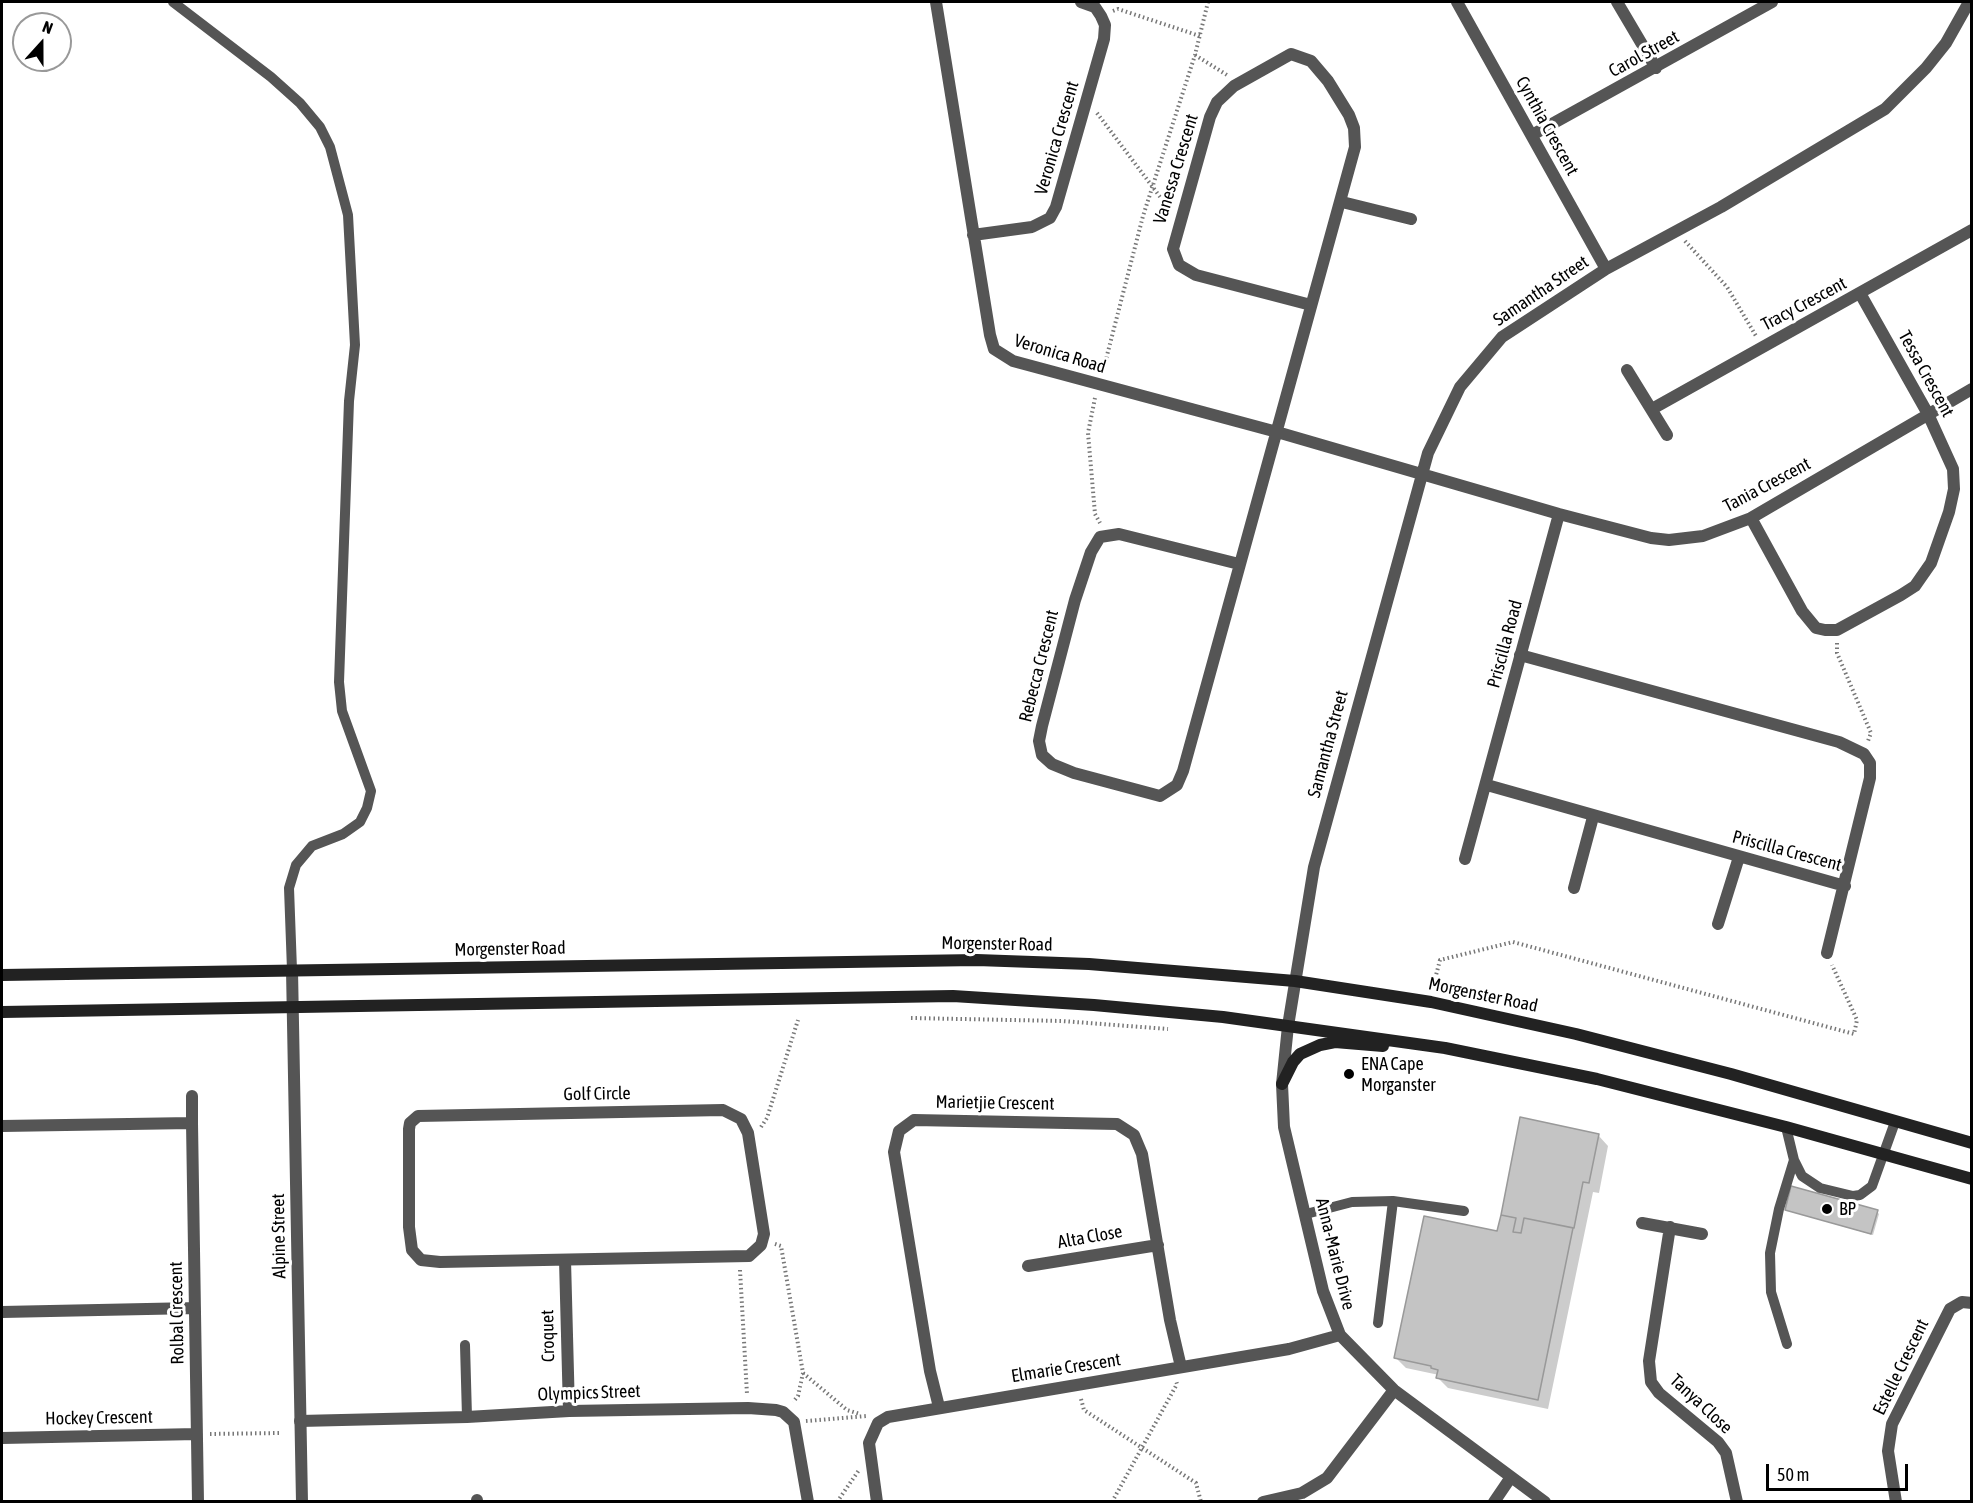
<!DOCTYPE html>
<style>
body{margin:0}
#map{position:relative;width:1973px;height:1503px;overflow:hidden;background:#fff;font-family:"Asap Condensed",sans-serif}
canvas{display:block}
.frame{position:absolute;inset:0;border:3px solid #000;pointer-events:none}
.north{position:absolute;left:12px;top:12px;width:60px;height:60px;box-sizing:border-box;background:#fff;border:2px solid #999;border-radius:50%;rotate:21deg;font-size:16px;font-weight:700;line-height:24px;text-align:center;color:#000}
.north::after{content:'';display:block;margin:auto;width:21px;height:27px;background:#000;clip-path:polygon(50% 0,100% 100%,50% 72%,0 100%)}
.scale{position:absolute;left:1766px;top:1464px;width:142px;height:27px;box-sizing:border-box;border:3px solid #000;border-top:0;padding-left:8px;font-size:18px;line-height:21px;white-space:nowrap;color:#000;-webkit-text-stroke:4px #fff;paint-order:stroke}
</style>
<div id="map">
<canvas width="1973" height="1503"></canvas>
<div class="frame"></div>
<div class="north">N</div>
<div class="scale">50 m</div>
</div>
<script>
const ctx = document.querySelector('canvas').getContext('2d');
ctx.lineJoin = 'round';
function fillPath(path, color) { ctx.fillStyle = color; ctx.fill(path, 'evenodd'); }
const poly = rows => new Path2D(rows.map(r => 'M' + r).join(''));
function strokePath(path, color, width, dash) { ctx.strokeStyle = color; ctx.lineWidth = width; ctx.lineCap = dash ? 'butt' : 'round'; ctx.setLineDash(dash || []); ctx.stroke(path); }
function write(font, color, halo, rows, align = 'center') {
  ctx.font = font + ' "Asap Condensed",sans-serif'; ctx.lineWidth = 6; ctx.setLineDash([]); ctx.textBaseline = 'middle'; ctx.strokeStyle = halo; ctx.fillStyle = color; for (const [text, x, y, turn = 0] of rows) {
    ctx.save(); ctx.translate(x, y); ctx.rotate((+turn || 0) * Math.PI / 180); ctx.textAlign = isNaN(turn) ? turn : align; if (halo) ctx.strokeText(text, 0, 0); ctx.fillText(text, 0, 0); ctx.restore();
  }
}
fillPath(poly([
 [1598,1135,1608,1146,1599,1193,1593,1192,1548,1409,1448,1388,1438,1378,1439,1375,1406,1368,1396,1358,1498,1233],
 [1786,1210,1877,1212,1879,1214,1873,1235]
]), '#0003');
const building = poly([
 [1520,1117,1599,1134,1589,1183,1583,1182,1574,1228,1524,1218,1521,1233,1513,1232,1516,1218,1501,1215,1520,1117],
 [1791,1186,1878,1210,1871,1234,1785,1210,1791,1186],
 [1501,1215,1516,1218,1513,1232,1521,1233,1524,1218,1573,1228,1538,1400,1436,1378,1438,1370,1431,1368,1431,1366,1394,1358,1424,1216,1497,1231,1501,1215]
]);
fillPath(building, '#c4c4c4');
strokePath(building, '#999', 1.5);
strokePath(poly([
 [1113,11,1118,9,1200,36],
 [1195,55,1227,75],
 [1097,113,1170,210],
 [1685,241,1727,287,1756,336],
 [1103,371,1143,216,1195,55,1208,2],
 [1095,398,1088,433,1095,514,1100,523],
 [1837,643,1837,653,1871,733,1868,741],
 [1434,983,1440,960,1513,942,1854,1034,1857,1020,1832,965],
 [911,1018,1062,1021,1168,1029],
 [761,1127,767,1118,798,1020],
 [775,1244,781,1246,803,1373,798,1396,793,1402],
 [740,1270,747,1394],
 [803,1373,847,1410,860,1414],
 [1081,1399,1084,1410,1196,1483,1201,1502],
 [806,1421,867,1416],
 [210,1434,279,1433],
 [837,1502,859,1470],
 [1112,1502,1177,1384,1176,1381]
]), '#777', 4, [1.5, 3]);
strokePath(poly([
 [173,2,271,77,300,103,320,127,330,147,348,215,355,345,349,401,339,682,342,711,371,791,367,808,360,822,343,834,312,846,296,865,289,888,292,970],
 [1786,1127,1794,1160,1802,1176,1820,1188,1853,1196,1860,1195,1872,1186,1895,1122],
 [1306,1214,1352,1202,1393,1201,1464,1211],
 [1378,1323,1393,1201],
 [1787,1344,1771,1292,1770,1253,1779,1209,1794,1160],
 [465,1345,467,1417]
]), '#555', 10);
strokePath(poly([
 [936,2,990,335,994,349,1013,361,1277,432,1559,514,1651,538,1669,540,1703,536,1751,518,1972,389],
 [1457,2,1606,269],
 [1617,2,1656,68],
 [1532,135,1772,2],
 [1342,202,1411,219],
 [973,235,1032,227,1050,218,1056,207,1104,39,1105,25,1101,16,1095,7,1081,2],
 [1627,370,1667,435],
 [1652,409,1972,230],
 [1751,518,1802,611,1816,628,1825,630,1837,630,1901,595,1915,586,1931,563,1949,512,1954,489,1953,469,1928,414,1861,295],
 [1239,564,1119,534,1100,537,1091,552,1075,600,1042,726,1039,741,1042,755,1052,764,1074,773,1160,796,1177,785,1183,771,1355,147,1354,128,1349,115,1328,81,1311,61,1291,54,1234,86,1217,102,1210,117,1173,249,1179,265,1196,275,1311,305],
 [1520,655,1839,742,1864,754,1870,763,1870,778,1827,953],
 [1487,785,1845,886],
 [1465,859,1559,514],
 [1574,888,1593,817],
 [1718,924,1739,857],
 [192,1096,192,1123],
 [723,1110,741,1119,748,1133,764,1234,761,1245,749,1256,440,1262,421,1260,412,1250,409,1227,409,1129,410,1123,418,1116,723,1110],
 [2,1126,192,1123,198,1502],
 [1642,1223,1702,1234],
 [1670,1227,1649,1361,1651,1382,1659,1393,1718,1442,1726,1453,1737,1502],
 [565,1260,569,1411],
 [1028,1266,1158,1245],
 [2,1312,195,1308],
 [939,1407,930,1371,894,1152,899,1131,914,1120,1117,1124,1134,1135,1142,1154,1170,1320,1181,1367],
 [300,1421,467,1417,569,1411,748,1408,776,1410,783,1412,794,1422,808,1502],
 [2,1438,197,1434],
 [477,1500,477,1502],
 [877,1502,869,1443,878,1423,888,1417,1289,1349,1340,1335],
 [1263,1502,1302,1493,1327,1478,1394,1390],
 [1494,1502,1511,1477],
 [1545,1502,1394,1390,1340,1335,1323,1291,1284,1127,1282,1084,1288,1026,1314,867,1428,453,1460,387,1502,337,1606,269,1721,207,1885,109,1926,68,1946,43,1969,2],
 [1896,1502,1888,1451,1892,1424,1950,1309,1962,1302,1972,1303]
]), '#555', 12);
strokePath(poly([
 [292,970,302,1502]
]), '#555', 12);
strokePath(poly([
 [2,975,977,960,1089,964,1295,981,1431,1002,1576,1034,1731,1074,1972,1143],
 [2,1012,953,996,1094,1005,1223,1017,1445,1048,1597,1079,1786,1127,1972,1179],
 [1282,1084,1293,1062,1300,1054,1320,1045,1335,1042,1383,1046]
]), '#222', 12);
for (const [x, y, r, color] of [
 [1349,1074,6,"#000"],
 [1827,1209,6,"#000"]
]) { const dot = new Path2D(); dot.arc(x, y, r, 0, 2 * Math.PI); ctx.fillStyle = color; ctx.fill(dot); strokePath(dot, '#fff', 2); }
write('18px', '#000', '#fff', [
 ["Carol Street",1644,54,-29],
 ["Cynthia Crescent",1547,126,61],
 ["Veronica Crescent",1057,138,-74],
 ["Vanessa Crescent",1176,169,-73],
 ["Samantha Street",1541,291,-34],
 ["Tracy Crescent",1804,304,-28],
 ["Veronica Road",1060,354,17],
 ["Tessa Crescent",1926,374,61],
 ["Tania Crescent",1767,485,-28],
 ["Priscilla Road",1505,644,-75],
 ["Rebecca Crescent",1039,666,-76],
 ["Samantha Street",1328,744,-75],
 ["Priscilla Crescent",1787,851,15],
 ["Morgenster Road",997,944,1],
 ["Morgenster Road",510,949,-1],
 ["Morgenster Road",1483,995,12],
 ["Golf Circle",597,1094,-1],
 ["Marietjie Crescent",995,1103,1],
 ["Alpine Street",279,1236,-91],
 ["Alta Close",1090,1237,-10],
 ["Anna-Marie Drive",1335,1254,76],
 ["Rolbal Crescent",177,1313,-91],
 ["Croquet",548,1336,-91],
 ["Estelle Crescent",1901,1367,-64],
 ["Elmarie Crescent",1066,1368,-9],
 ["Olympics Street",589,1393,-2],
 ["Tanya Close",1701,1404,43],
 ["Hockey Crescent",99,1418,-1]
]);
write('18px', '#000', '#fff', [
 ["ENA Cape",1361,1064],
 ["Morganster",1361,1085],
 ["BP",1839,1209]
], 'left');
</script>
